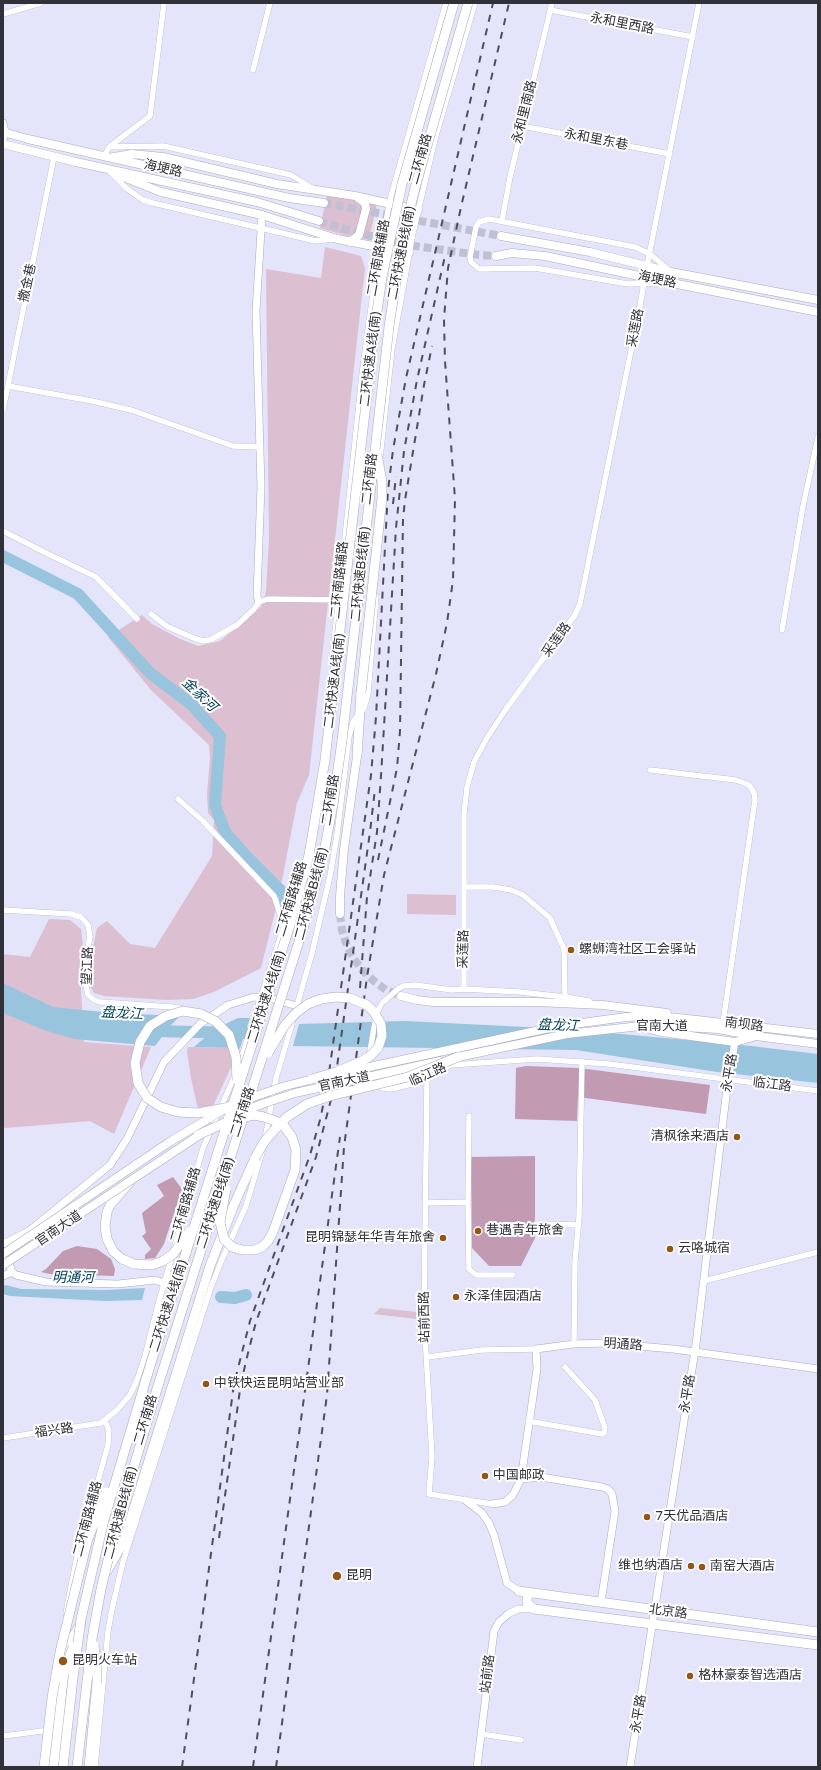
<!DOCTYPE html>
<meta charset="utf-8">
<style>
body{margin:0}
#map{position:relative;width:821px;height:1770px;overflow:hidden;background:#e4e4fb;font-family:"Varela Round",sans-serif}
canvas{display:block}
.frame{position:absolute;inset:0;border:4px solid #303038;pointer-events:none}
</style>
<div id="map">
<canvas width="821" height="1770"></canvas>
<div class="frame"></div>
</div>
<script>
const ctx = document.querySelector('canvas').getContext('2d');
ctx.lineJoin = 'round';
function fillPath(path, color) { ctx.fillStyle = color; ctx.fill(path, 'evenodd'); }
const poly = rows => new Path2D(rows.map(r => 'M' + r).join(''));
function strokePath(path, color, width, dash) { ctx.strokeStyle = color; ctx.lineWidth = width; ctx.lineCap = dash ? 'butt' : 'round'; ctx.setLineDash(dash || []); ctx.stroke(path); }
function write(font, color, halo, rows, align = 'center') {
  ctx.font = font + ' "Varela Round","Noto Sans SC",sans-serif'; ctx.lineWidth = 4; ctx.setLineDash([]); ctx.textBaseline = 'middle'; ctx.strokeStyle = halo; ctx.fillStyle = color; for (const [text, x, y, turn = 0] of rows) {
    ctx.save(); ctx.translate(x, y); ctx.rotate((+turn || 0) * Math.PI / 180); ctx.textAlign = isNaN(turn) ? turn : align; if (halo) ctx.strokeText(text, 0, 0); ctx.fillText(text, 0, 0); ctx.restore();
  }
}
fillPath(poly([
 [327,194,358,201,362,206,357,232,353,235,347,236,320,228],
 [367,202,377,203,369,240,361,238],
 [325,247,361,256,365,268,309,775,297,803,279,896,261,968,214,992,193,999,166,1000,104,996,94,993,90,986,90,962,97,928,107,921,130,944,155,948,212,856,214,820,208,813,207,794,210,758,209,745,151,690,108,637,142,615,152,624,180,639,198,646,220,641,262,606,266,592,269,539,266,269,321,278],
 [407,894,456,895,456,915,407,914],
 [49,919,70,920,81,929,83,946,80,972,84,1042,151,1047,114,1134,90,1121,6,1128,3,1127,3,954,30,957],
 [188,1047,240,1048,206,1121,205,1117,200,1118,191,1078,187,1052],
 [380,1308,417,1312,416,1319,374,1314]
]), '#dcbfd0');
fillPath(poly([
 [526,1066,579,1068,710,1085,706,1114,578,1097,577,1121,515,1119,516,1068],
 [535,1156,535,1238,521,1266,489,1266,472,1248,471,1157],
 [173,1177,182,1189,164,1244,155,1258,145,1259,145,1255,151,1249,142,1236,146,1233,142,1213,164,1196,157,1185],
 [77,1246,97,1249,111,1259,115,1269,114,1276,50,1274,41,1272,46,1269,63,1251]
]), '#c29ab2');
fillPath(poly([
 [3,983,53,1007,113,1013,180,1016,171,1025,155,1046,74,1039,44,1030,3,1013],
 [238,1018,250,1018,240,1048,194,1047,215,1029],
 [405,1021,567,1029,751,1046,818,1054,818,1083,717,1072,576,1050,293,1046,299,1024],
 [6,1285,21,1289,106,1290,145,1288,142,1300,106,1301,10,1296,3,1294,3,1286]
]), '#98c5dd');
strokePath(poly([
 [3,556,78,594,150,673,191,704,220,736,215,805,225,832,244,854,284,894,287,908],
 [151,1031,245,1033],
 [221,1297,235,1298,246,1295]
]), '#98c5dd', 12);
strokePath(poly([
 [324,203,501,236],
 [319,221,366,235,415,246,479,255,496,256],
 [340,914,342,930,347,946,354,959,363,971,374,981,386,990,401,996]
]), '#c0c0d4', 8, [8, 4]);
const minor = poly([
 [550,10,693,37],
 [3,14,41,3],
 [253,70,270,3],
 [522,126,670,154],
 [109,147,163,146,291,175,312,188],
 [104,156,109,147,150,116,164,3],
 [111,173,126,188,143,200,153,203,316,241,332,239],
 [502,221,510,177,552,3],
 [647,266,699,3],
 [659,283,628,284,535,268,479,269,471,262,470,257,476,227,479,222,489,219,635,247,650,254,669,270],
 [8,386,92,401,131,410,233,446,259,447],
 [3,410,54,157],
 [380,458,392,349,413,233,435,139,475,3],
 [3,531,44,552,96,577,137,619],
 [151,614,168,627,196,639,204,641,212,639,237,625,254,609,259,602,268,599,338,600],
 [782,630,803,506,818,437],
 [332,661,362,375,376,271,391,196,446,3],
 [650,770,736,780,749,785,754,793,755,800,723,1023],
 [178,799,203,821,274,896,283,923,283,927],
 [464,887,493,887,511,890,523,895,550,918,564,949,565,997],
 [3,910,71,914,81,917,88,925,90,936,86,960,86,986,88,995,94,1000,100,1002,172,1007,184,1009],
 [398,989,403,986,415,985,452,990,464,989,520,992,565,997,589,1001],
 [464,989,464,814,467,787,474,762,487,738,506,709,575,615,580,604,640,306,645,277],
 [296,1009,312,953,330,876,337,835,349,737,353,722,364,708,368,694,376,596],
 [369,1057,376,1016],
 [239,1065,291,904],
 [369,1073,372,1082,382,1088,391,1089,408,1085,451,1065,537,1059,609,1064,818,1091],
 [427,1077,424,1317,432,1457,429,1494,492,1504],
 [469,1116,468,1202,469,1269,476,1275,513,1275],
 [265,1139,276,1078,294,1017],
 [425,1203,468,1202],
 [536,1224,578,1225],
 [704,1281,818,1252],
 [574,1344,575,1261,579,1217,582,1061],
 [427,1357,482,1350,536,1349],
 [528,1421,602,1434,604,1433,605,1428,595,1400,565,1367],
 [3,1438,101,1423,117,1410,130,1395,137,1380,145,1356,159,1301,203,1148,235,1075],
 [66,1613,77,1556,108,1445,109,1430,105,1421],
 [481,1734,521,1740],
 [3,1736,50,1730],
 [49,1767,56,1701],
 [95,1767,108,1631,112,1609,123,1562,211,1287,223,1257,246,1206,263,1149]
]);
const tertiary = poly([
 [3,123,5,132,3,140],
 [259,602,257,596,261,487,256,311,262,215],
 [3,1244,29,1231,110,1165,127,1139,164,1062,200,1024,228,1005,254,997,269,998,297,1006],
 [7,1258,12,1272,16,1275,46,1282,118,1284,155,1280,164,1283],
 [3,1276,12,1272],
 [521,1479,541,1477,602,1487,608,1489,612,1494,615,1511,601,1602],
 [465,1500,482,1513,489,1523,494,1535,507,1583,519,1591],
 [492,1504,505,1502,513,1495,521,1479,537,1369,536,1349,574,1344,604,1343,673,1349,818,1369],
 [477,1767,494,1631,499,1622,508,1614,518,1609,534,1609],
 [630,1767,696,1344,728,1080,735,1042]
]);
const secondary = poly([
 [3,132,28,139,289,198,324,203],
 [3,144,76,162,257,202,319,221],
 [114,157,132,154,163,157,277,184,355,196,418,210],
 [116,174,161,192,262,215,337,239,409,253],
 [501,236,590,252,671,272,818,300],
 [350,242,359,235,366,209,365,203,358,198],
 [496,256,512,253,545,256,672,283,818,312],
 [340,914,340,896,344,849,357,756],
 [401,996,417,1000,434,1002,536,1002,603,1005,667,1013],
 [646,1028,661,1032,735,1042,753,1037],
 [453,1058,567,1034,650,1025,718,1029,756,1036,818,1044],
 [388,1063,559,1026,626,1017,658,1016,697,1020,818,1034],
 [390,1072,440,1061]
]);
const primary = poly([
 [164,1283,183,1268],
 [519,1591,818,1632],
 [531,1593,527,1597,527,1603,534,1609,818,1645],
 [61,1655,81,1624]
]);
const trunk = poly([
 [357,756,361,693],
 [129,1183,110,1205,107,1212,105,1226,107,1239,113,1251,122,1259,134,1264],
 [107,1571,123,1543,210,1266,233,1207,255,1158],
 [55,1767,63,1680],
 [89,1767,97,1683]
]);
strokePath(minor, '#aaaac0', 6);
strokePath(tertiary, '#aaaac0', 8);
strokePath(secondary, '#aaaac0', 9);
strokePath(primary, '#aaaac0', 10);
strokePath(trunk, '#aaaac0', 10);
strokePath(minor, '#fff', 5.5);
strokePath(tertiary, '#fff', 7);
strokePath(secondary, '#fff', 8);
strokePath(primary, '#fff', 9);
strokePath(trunk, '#fff', 9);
strokePath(poly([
 [393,504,396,476],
 [378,860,397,768,400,731,403,519,405,500,424,385,432,346],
 [360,988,367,897,377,832,381,776,396,528,404,451,417,380,445,256],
 [219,1538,241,1383,248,1353,256,1322,316,1157,334,1088,370,832,375,789],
 [182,1767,234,1384,250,1321,310,1155,320,1120,327,1087,371,775,376,717,388,490,393,450,406,378,493,3],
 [253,1767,340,1137],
 [276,1767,327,1395,344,1147,367,977,384,875,436,674,447,623,453,580,455,499,445,361,444,319,448,268,461,207,509,3]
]), '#4f4f59', 2, [7, 7]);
const minorBridge = poly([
 [378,1010,382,1003,398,989]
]);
const secondaryBridge = poly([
 [341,1073,388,1063],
 [245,1100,282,1087,317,1078],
 [228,1118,262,1104,295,1093,390,1072],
 [3,1254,171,1141,223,1110],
 [3,1265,204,1132]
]);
const trunkBridge = poly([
 [361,693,382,498,382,482,377,454],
 [268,1053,285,1025,296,1013,308,1004,321,999,336,997,350,998,367,1005,374,1012,381,1024,382,1036,378,1048,369,1057,360,1062,336,1072,312,1079],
 [237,1080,236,1057,229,1035,215,1021,201,1014,183,1011,166,1016,150,1026,140,1042,135,1063,138,1083,147,1098,161,1107,178,1112,198,1113,225,1108,246,1100],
 [198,1135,231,1120,254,1115,264,1117,278,1122,284,1126,292,1137,296,1150,295,1170,273,1232,268,1241,262,1247,255,1250,242,1250,232,1247,224,1239,220,1222,226,1189],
 [255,1158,264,1142,275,1129,287,1117,307,1104,330,1096,408,1077,458,1057],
 [134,1264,152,1265,163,1261,173,1254,189,1232],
 [94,1645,97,1668,97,1683],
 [63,1680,65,1669,73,1647],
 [44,1767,52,1698,60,1652,87,1542,106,1492],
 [63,1767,73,1678,81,1619,104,1520,150,1366,289,928,309,855,325,760,375,325,382,277,402,184,454,3],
 [77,1767,92,1639,101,1589,117,1523,157,1389,302,932,323,858,333,804,342,741,389,327,396,279,404,233,415,188,468,3]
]);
strokePath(minorBridge, '#aaaac0', 6, []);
strokePath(secondaryBridge, '#aaaac0', 9, []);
strokePath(trunkBridge, '#aaaac0', 10, []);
strokePath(minorBridge, '#fff', 5.5);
strokePath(secondaryBridge, '#fff', 8);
strokePath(trunkBridge, '#fff', 9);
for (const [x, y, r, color] of [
 [571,950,4,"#915814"],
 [737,1137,4,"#915814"],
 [478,1231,4,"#915814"],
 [443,1238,4,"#915814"],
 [670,1249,4,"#915814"],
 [456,1297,4,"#915814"],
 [206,1384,4,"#915814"],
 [485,1476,4,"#915814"],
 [647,1517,4,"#915814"],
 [691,1566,4,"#915814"],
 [702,1567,4,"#915814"],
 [337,1576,5,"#915814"],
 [63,1661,5,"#915814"],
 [690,1676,4,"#915814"]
]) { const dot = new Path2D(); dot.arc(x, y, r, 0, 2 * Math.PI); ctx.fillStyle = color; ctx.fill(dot); strokePath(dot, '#fff', 1.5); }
write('13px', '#303038', '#fff', [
 ["永和里西路",622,24,11],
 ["永和里南路",525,112,-76],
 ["永和里东巷",596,140,11],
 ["二环南路",421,159,-74],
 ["海埂路",163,169,13],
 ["二环快速B线(南)",402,253,-79],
 ["二环南路辅路",379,258,-80],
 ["海埂路",657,280,12],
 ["撒金巷",28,283,-78],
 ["采莲路",636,328,-79],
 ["二环快速A线(南)",371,359,-83],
 ["二环南路",370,479,-83],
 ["二环快速B线(南)",361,574,-84],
 ["二环南路辅路",340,580,-84],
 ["采莲路",557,640,-54],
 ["二环快速A线(南)",335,681,-83],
 ["二环南路",331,800,-81],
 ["二环快速B线(南)",312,894,-75],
 ["二环南路辅路",292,899,-73],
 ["采莲路",464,949,-89],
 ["望江路",88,966,-88],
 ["二环快速A线(南)",267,997,-72],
 ["南坝路",744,1025,7],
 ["官南大道",662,1027],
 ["永平路",730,1073,-81],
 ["临江路",428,1075,-24],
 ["官南大道",344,1082,-12],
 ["临江路",772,1085,7],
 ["二环南路",243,1112,-72],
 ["二环快速B线(南)",216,1203,-72],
 ["二环南路辅路",186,1205,-74],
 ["官南大道",59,1229,-34],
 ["二环快速A线(南)",169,1306,-72],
 ["站前西路",425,1317,-91],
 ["明通路",623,1345,4],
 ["永平路",688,1394,-81],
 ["二环南路",146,1420,-73],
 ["福兴路",54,1431,-8],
 ["二环快速B线(南)",121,1513,-75],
 ["二环南路辅路",88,1519,-75],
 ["北京路",668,1612,8],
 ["站前路",488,1674,-83],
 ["永平路",639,1714,-81]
]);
write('13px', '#303038', '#fff', [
 ["螺蛳湾社区工会驿站",579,950],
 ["清枫徐来酒店",729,1137,"right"],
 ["巷遇青年旅舍",486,1231],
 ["昆明锦瑟年华青年旅舍",435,1238,"right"],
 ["云咯城宿",678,1249],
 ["永泽佳园酒店",464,1297],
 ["中铁快运昆明站营业部",214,1384],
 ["中国邮政",493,1476],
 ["7天优品酒店",655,1517],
 ["维也纳酒店",683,1566,"right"],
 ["南窑大酒店",710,1567],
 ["昆明",346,1576],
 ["昆明火车站",72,1661],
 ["格林豪泰智选酒店",698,1676]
], 'left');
write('italic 14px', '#05435b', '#fff', [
 ["金家河",199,695,43],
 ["盘龙江",122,1014,3],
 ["盘龙江",558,1026,2],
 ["明通河",73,1278]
]);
</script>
